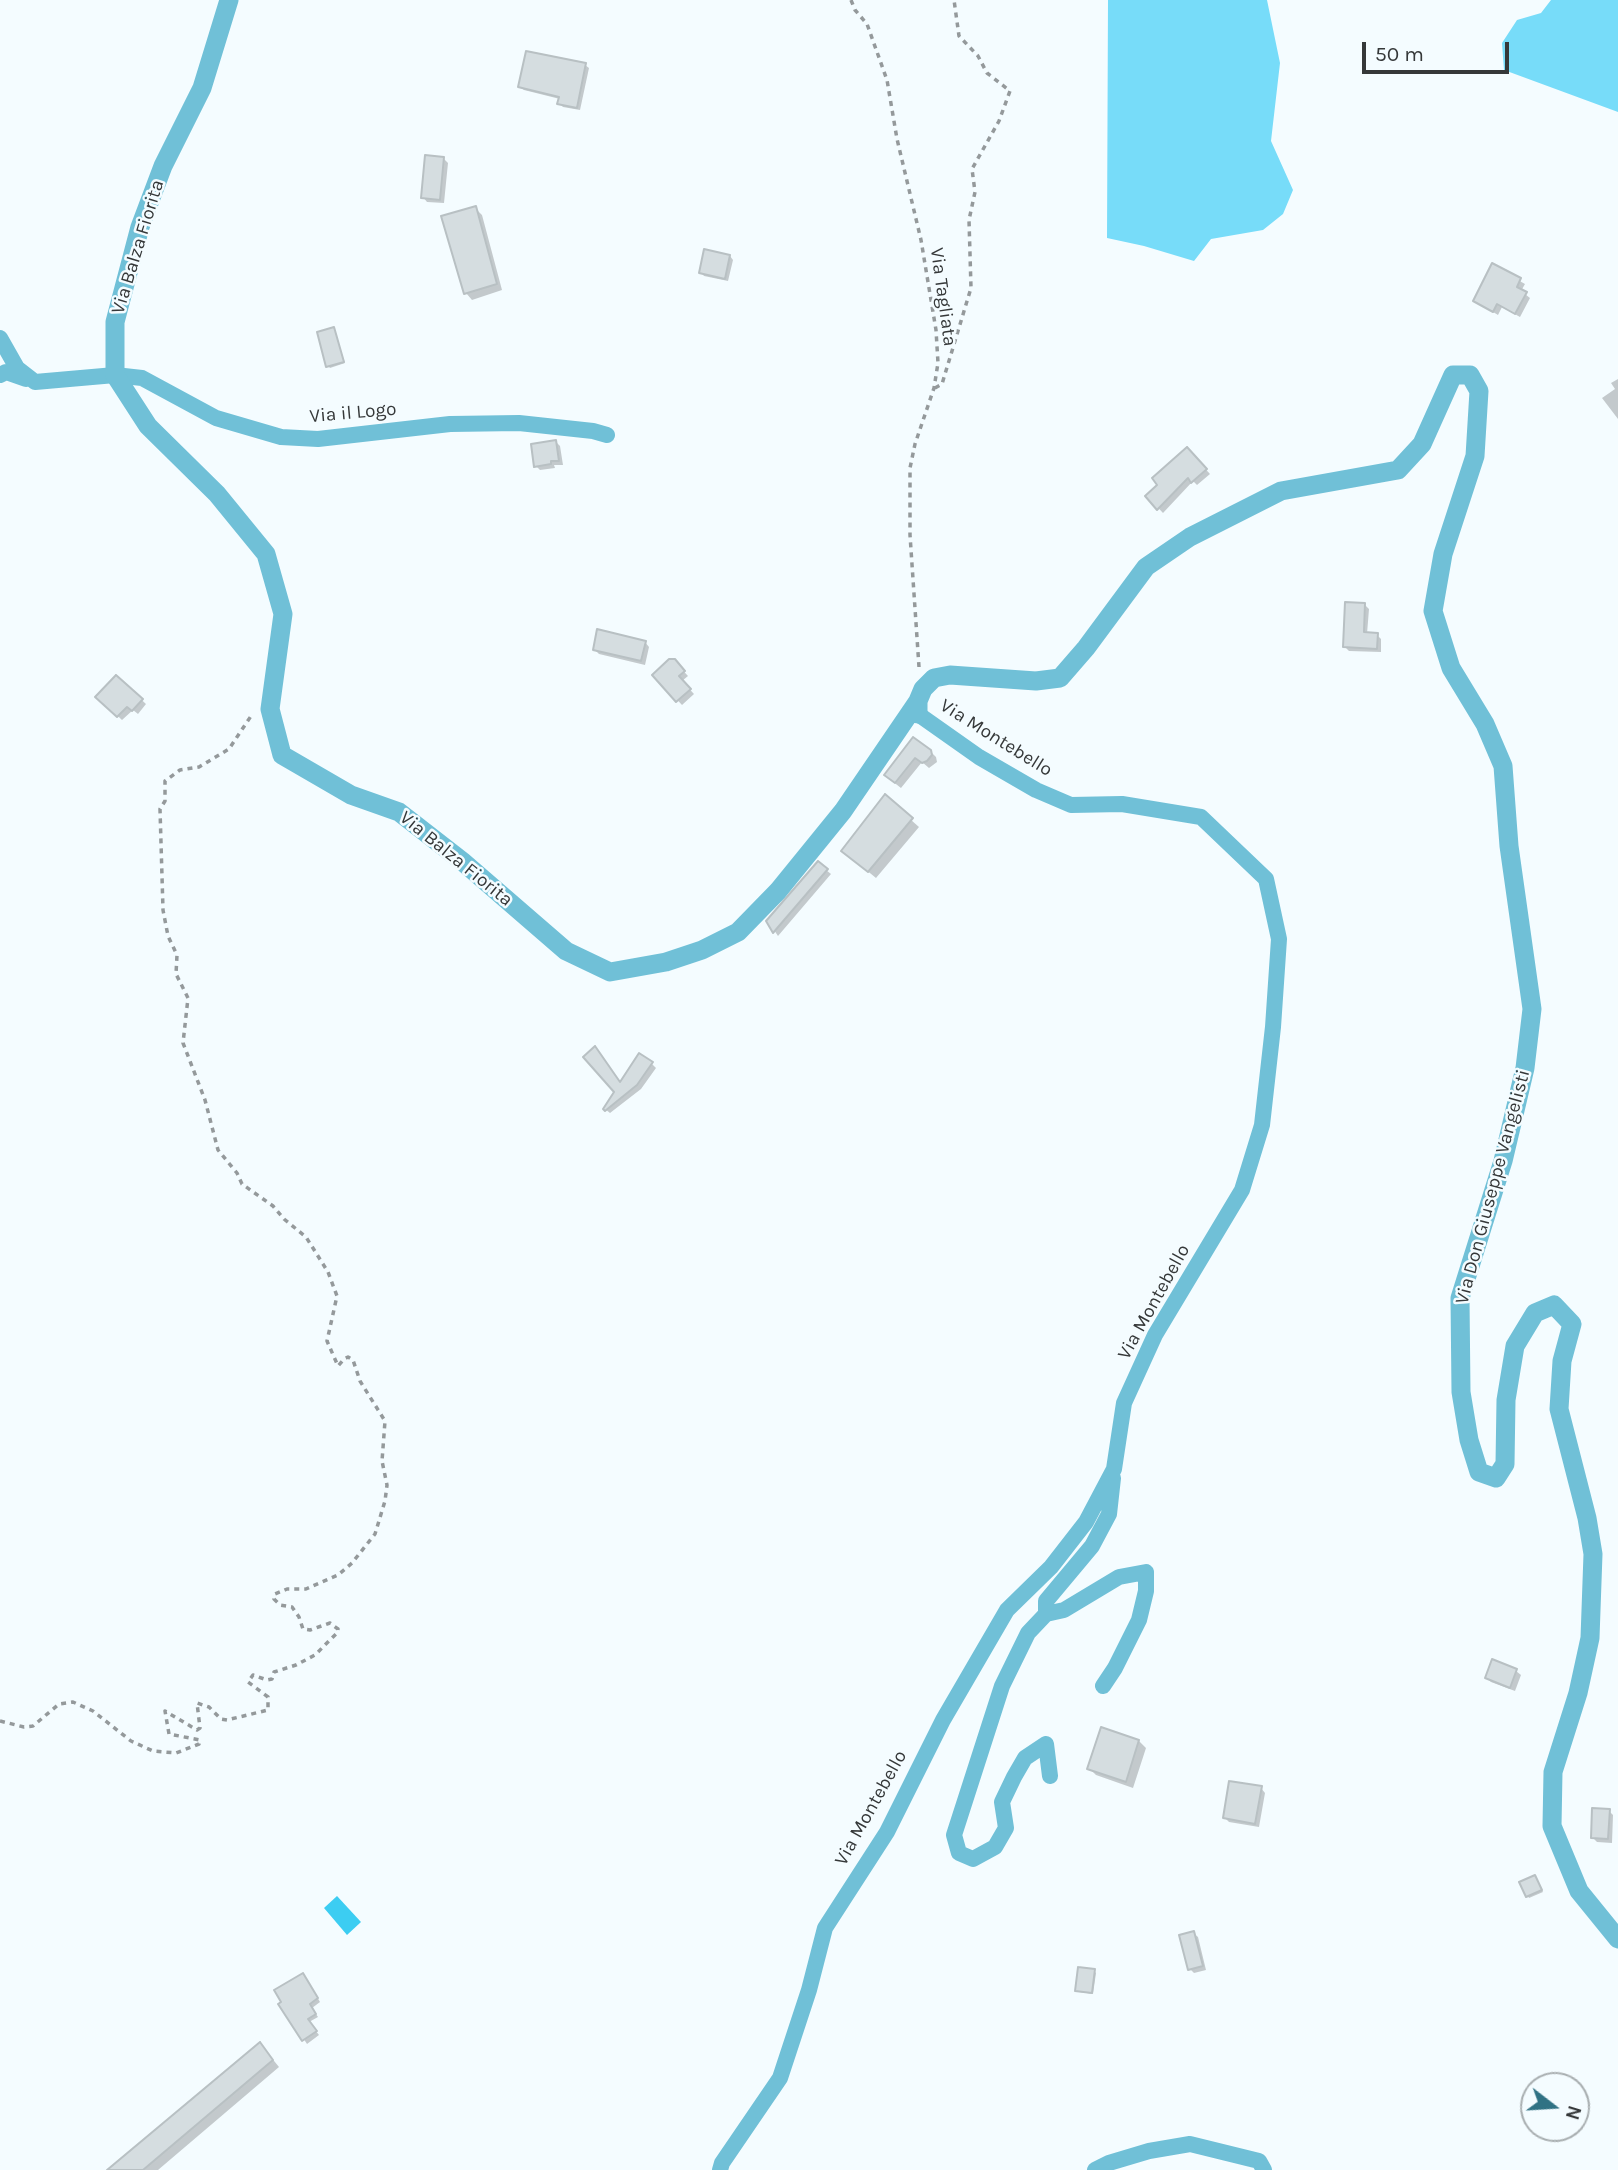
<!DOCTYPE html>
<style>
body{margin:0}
#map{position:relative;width:1618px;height:2170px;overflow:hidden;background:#f4fcff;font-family:Karla,sans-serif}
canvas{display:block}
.north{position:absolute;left:1520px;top:2072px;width:70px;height:70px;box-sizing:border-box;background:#f4fcff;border:2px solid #a8aeb0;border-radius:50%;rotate:107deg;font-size:19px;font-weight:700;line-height:28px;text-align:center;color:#353839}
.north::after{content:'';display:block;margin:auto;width:24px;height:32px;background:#307284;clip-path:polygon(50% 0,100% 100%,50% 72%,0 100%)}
.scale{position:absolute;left:1362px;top:42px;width:147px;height:32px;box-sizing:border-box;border:4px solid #353839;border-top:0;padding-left:9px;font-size:21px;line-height:24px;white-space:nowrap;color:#353839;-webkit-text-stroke:5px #f4fcff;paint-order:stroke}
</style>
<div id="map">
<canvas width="1618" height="2170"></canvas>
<div class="north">N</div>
<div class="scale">50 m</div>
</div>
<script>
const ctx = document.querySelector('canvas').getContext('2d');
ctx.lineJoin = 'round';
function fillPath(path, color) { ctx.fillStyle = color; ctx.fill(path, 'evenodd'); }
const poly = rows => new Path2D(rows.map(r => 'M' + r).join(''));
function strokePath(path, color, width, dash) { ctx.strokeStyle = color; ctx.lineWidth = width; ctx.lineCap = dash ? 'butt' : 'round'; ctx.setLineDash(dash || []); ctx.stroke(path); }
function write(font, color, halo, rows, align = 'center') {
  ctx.font = font + ' Karla,sans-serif'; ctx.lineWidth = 5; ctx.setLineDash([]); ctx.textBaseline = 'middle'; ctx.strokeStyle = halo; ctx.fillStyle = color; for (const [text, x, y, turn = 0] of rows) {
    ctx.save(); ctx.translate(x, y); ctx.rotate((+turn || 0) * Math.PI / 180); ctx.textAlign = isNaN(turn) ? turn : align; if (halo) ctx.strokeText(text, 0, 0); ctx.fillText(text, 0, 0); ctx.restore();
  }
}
fillPath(poly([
 [1108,0,1267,0,1280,63,1271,141,1293,190,1283,214,1263,230,1211,239,1194,261,1144,246,1107,238],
 [1551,0,1618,0,1618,112,1504,70,1502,43,1517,20,1541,13]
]), '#77dcf9');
fillPath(poly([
 [337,1896,361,1922,347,1935,324,1908]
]), '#3ccdf2');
fillPath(poly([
 [585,65,589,68,580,110,563,107,559,103,560,99,524,90,520,87],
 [444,159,448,163,444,203,427,202,423,197],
 [475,208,482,215,502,290,472,300,466,293],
 [730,256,733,260,728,281,704,276,701,272],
 [1493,266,1525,284,1521,291,1530,298,1520,317,1502,307,1498,315,1475,301],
 [334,329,345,363,330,368,328,366],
 [1618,379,1618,419,1602,398,1615,389,1611,383],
 [556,442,560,446,563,465,554,465,555,468,540,470,536,466],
 [1187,449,1210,474,1197,485,1193,481,1163,513,1147,496,1159,485],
 [1364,604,1369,609,1367,634,1377,635,1381,639,1381,652,1349,651,1344,646],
 [645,642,649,647,645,665,599,654,594,649],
 [674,661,688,676,682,681,694,694,682,705,654,675],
 [132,691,146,704,138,714,133,710,122,720,98,697],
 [913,739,930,751,936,757,937,762,929,768,922,762,901,788,892,781],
 [885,797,919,827,876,878,843,851],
 [826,870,831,874,778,936,768,921],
 [652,1064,656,1068,641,1089,610,1113,605,1109,621,1084],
 [1516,1671,1521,1675,1515,1691,1491,1682,1487,1678],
 [1139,1741,1146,1748,1133,1788,1096,1775,1089,1768],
 [1261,1788,1265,1793,1259,1827,1229,1822,1225,1818],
 [1609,1811,1613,1815,1612,1843,1597,1842,1593,1838],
 [1536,1878,1543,1892,1529,1898,1521,1883],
 [1193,1933,1198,1937,1206,1970,1194,1973,1190,1969],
 [1094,1971,1096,1973,1093,1994,1079,1992,1077,1990],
 [306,1978,320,2002,312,2008,318,2017,309,2022,319,2035,307,2044,281,2004],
 [266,2051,279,2067,158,2170,121,2170]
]), '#0003');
const building = poly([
 [526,51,586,63,577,108,557,104,559,97,518,87,526,51],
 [425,155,444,157,440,200,421,198,425,155],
 [476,206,497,284,464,294,441,216,476,206],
 [704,249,730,255,725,279,699,273,704,249],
 [1492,263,1521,278,1517,287,1527,292,1515,314,1497,304,1493,312,1473,301,1492,263],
 [334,327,344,362,326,367,317,332,334,327],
 [556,440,559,461,551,461,551,464,534,467,531,444,556,440],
 [1187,447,1207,469,1191,483,1188,478,1157,510,1145,496,1157,485,1152,478,1187,447],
 [1345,602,1365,603,1364,632,1378,633,1377,649,1343,647,1345,602],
 [597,629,646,641,641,661,593,650,597,629],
 [669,659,675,659,685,671,679,676,691,689,676,702,652,675,669,659],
 [116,675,143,699,132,711,127,707,117,717,95,697,116,675],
 [913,737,931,750,932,755,927,761,922,763,915,758,895,783,884,775,913,737],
 [885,794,913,818,868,872,841,851,885,794],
 [818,861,828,869,773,933,766,921,818,861],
 [595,1046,620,1082,639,1053,653,1062,637,1085,605,1111,603,1109,614,1092,583,1057,595,1046],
 [1492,1659,1517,1669,1510,1688,1485,1678,1492,1659],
 [1101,1727,1139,1740,1126,1782,1087,1769,1101,1727],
 [1229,1781,1262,1786,1255,1824,1223,1818,1229,1781],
 [1592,1808,1610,1809,1608,1839,1591,1838,1592,1808],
 [1535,1875,1542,1890,1526,1897,1519,1882,1535,1875],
 [1194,1931,1203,1966,1188,1970,1179,1935,1194,1931],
 [1078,1967,1095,1969,1092,1993,1075,1991,1078,1967],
 [303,1973,318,1998,310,2004,316,2014,308,2019,317,2031,302,2041,278,2004,281,2002,274,1990,303,1973],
 [260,2042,273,2060,143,2170,107,2170,260,2042]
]);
fillPath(building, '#d5dde0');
strokePath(building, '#b8c0c3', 2);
strokePath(poly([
 [851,0,855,10,867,24,887,80,897,139,921,240,936,330,938,363,934,388,915,444,910,468,910,535,919,667],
 [935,388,942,384,971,288,969,220,975,192,972,169,999,121,1010,91,987,73,978,56,959,36,954,0],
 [0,1721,24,1727,33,1726,59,1704,73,1702,93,1711,131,1741,153,1751,176,1753,199,1744,200,1740,169,1734,165,1711,197,1730,200,1728,197,1703,209,1707,221,1719,227,1720,268,1710,268,1697,248,1682,253,1675,267,1680,272,1679,274,1672,296,1665,315,1655,337,1633,338,1629,330,1623,310,1630,303,1629,299,1617,292,1607,280,1605,274,1599,275,1594,287,1589,306,1589,338,1575,352,1563,375,1534,385,1501,387,1485,382,1461,385,1421,360,1381,353,1360,348,1357,344,1359,338,1366,327,1341,337,1296,328,1272,306,1237,284,1219,273,1206,242,1184,237,1173,218,1150,205,1100,183,1043,188,998,176,974,177,955,168,936,163,910,160,809,165,801,165,781,180,770,199,767,229,749,253,713]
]), '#94999b', 3.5, [5, 5]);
strokePath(poly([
 [0,338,17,368,35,382,115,375,142,378,216,418,281,437,318,439,450,424,519,423,593,431,607,435],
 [0,375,6,372,26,379],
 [1046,1614,1064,1610,1119,1577,1146,1572,1146,1591,1139,1620,1115,1668,1103,1686],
 [1050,1776,1046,1744,1025,1758,1014,1777,1002,1802,1006,1828,995,1847,973,1859,959,1853,954,1835,1002,1686,1028,1633,1046,1614,1046,1601,1092,1546,1109,1514,1113,1478],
 [720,2170,722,2163,780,2078,809,1990,825,1928,887,1832,943,1720,1007,1610,1051,1567,1086,1522,1114,1469,1124,1403,1155,1335,1242,1190,1262,1125,1273,1027,1279,939,1266,879,1201,817,1122,804,1071,805,1036,790,979,757,918,714],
 [1095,2170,1109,2163,1149,2151,1190,2144,1259,2161,1264,2170]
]), '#70c0d7', 16);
strokePath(poly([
 [229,0,202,88,163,166,140,227,115,322,115,375,148,426,217,494,266,554,283,614,270,709,282,755,351,795,399,812,462,861,566,951,610,972,666,962,702,950,738,932,778,891,843,811,918,701],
 [918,714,918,701,923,689,934,678,950,675,1036,681,1060,678,1086,648,1146,567,1190,537,1281,491,1398,470,1422,444,1453,375,1470,375,1479,391,1475,456,1443,554,1433,611,1451,668,1485,724,1503,766,1509,846,1532,1009,1525,1068,1503,1161,1460,1298,1461,1392,1469,1440,1479,1472,1496,1478,1505,1464,1506,1400,1515,1346,1535,1313,1554,1305,1572,1324,1562,1361,1559,1409,1587,1518,1593,1554,1590,1638,1578,1693,1553,1772,1552,1826,1579,1891,1618,1939]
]), '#70c0d7', 19);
write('19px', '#353839', '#f4fcff', [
 ["Via Balza Fiorita",138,247,-73],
 ["Via Tagliata",943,297,82],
 ["Via il Logo",353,413,-5],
 ["Via Montebello",996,738,32],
 ["Via Balza Fiorita",456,859,39],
 ["Via Don Giuseppe Vangelisti",1493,1187,-75],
 ["Via Montebello",1154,1302,-61],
 ["Via Montebello",871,1808,-61]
]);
</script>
